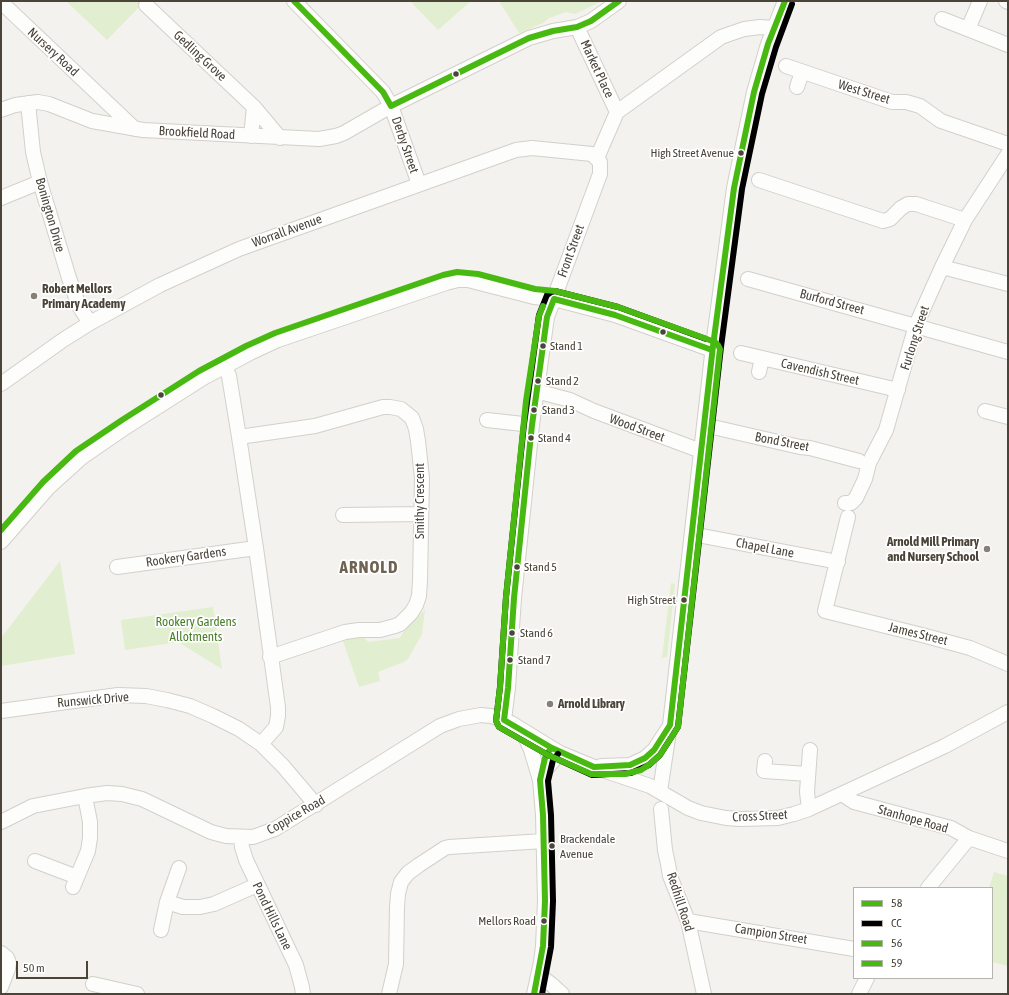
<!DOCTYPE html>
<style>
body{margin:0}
#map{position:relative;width:1009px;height:995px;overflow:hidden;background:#f4f2ee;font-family:"Asap Condensed",sans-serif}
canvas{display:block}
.frame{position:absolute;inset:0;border:2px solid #4b4439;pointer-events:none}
.legend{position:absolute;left:853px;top:887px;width:140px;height:92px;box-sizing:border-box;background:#fff;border:1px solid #b7b4b0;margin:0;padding:5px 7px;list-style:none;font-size:12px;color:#4b4439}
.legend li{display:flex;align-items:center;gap:8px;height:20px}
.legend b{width:20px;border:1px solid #b7b4b0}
.scale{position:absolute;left:16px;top:961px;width:72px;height:18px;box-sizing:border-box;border:2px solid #4b4439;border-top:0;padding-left:5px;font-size:12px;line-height:14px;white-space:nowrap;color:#4b4439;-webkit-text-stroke:3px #fff;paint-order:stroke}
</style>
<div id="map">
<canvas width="1009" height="995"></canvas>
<div class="frame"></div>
<ul class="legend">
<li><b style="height:5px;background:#48b911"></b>58</li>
<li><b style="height:5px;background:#000"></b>CC</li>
<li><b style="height:5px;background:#48b911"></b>56</li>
<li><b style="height:5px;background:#48b911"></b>59</li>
</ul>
<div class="scale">50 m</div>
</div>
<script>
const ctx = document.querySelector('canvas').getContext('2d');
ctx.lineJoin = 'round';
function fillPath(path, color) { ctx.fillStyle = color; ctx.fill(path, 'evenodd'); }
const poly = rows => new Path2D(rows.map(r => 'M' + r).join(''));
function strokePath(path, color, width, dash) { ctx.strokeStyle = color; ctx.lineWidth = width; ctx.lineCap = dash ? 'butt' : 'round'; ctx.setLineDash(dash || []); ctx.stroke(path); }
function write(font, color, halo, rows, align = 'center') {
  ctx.font = font + ' "Asap Condensed",sans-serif'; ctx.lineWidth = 3.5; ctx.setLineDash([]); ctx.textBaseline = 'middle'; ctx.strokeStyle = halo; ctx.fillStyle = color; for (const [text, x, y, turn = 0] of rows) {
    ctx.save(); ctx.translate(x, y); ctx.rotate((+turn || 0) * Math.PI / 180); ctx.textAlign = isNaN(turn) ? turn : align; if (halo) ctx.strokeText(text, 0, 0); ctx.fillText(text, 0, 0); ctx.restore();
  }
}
fillPath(poly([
 [66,1,145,1,107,40],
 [410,1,471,1,438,30],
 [499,1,602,1,575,14,566,12,549,18,543,23,519,33],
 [60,561,75,654,1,666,1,638],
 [671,583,675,584,667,657,662,658],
 [213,607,222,669,178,642,125,650,121,620],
 [425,610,422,634,408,659,404,662,378,672,380,681,359,687,343,641,346,639,363,636,368,642,400,638,405,629],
 [994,872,1008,876,1008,966,992,962,992,888,989,888]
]), '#e1eecf');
const minor = poly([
 [294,1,383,92,391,106,529,38,553,31,577,27,591,21,619,1],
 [1006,1,1008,2],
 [1,2,135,129],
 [146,5,254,107,280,138],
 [942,19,1008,45],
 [577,27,617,112],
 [968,29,980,1],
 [786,66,892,102,906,102,920,106,941,121,1008,144],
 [797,87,802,72],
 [28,103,33,152,40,182,69,278,79,306,90,323],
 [1,110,15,105,38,102,49,104,92,121,143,130,319,139,336,136,344,133,391,106,419,184],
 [251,136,254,107],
 [597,158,617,112,721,37,744,29,760,27,774,28],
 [759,180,883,221,890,219,901,208,908,204,916,204,965,220],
 [1,198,40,182],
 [942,267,1008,284],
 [748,279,1008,352],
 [741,353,898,390],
 [225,366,229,376,239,437,256,548,278,707,278,716,276,727,261,744],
 [759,372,762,358],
 [1,384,63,340,90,323,160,285,239,249,516,150,532,148,592,154,600,162,600,174,547,317,532,425,514,598,508,688,504,720],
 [536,391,570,400,594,411,701,451],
 [985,411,1008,417],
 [487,420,532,425],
 [704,425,800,447,810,448,859,461],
 [239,437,315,426,383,407,390,407,401,409,412,418,416,429,418,441,422,478,420,581,419,596,416,605,411,613,400,624,395,626,380,630,359,630,345,632,270,657],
 [845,503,851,503,856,498,865,479,869,463,886,430,916,325,942,267,965,220,1008,154],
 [343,515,421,514],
 [848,517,825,611,922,635,970,648,1008,664],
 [692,534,838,562],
 [1,542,49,487,81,458,126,427,203,378,250,353,278,340,446,283,458,280,468,280,534,297,554,299,615,315,712,350],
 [117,567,256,548],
 [1,711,118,695,146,696,167,700,190,706,213,716,239,729,261,744,283,766,316,805],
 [522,730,531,750,540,780,543,815,545,901,543,946,541,962,534,994],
 [765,761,764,771,808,774],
 [601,766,630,765,645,758,654,750,667,730],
 [540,780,547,768,560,753],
 [660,791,670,725,713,346,734,188,754,92,768,44,785,1],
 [842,794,854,802,951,828,969,838,1008,851],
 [661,809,665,850,668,864,670,876,688,921,704,994],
 [809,809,807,792,810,750],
 [1,822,33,806,85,796,107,793,122,794,142,799,211,832,226,836,253,837,275,829,440,726,459,719,481,715,491,716,511,723,560,753,594,767,650,786,688,808,701,813,726,818,741,819,778,818,794,814,809,809,945,746,1008,712],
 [241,837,242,847,246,860,296,965,302,987,303,994],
 [35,861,77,877],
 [73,887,88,851,90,838,90,822,85,796],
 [928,888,969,838],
 [167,902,183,907,200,907,214,904,257,885],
 [688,921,854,949],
 [161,930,167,902,179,868],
 [1,953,7,958,9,963,8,969,1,987],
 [539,975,551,984,562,994],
 [93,984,137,994],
 [389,994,396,964,397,907,398,894,401,882,408,873,419,865,445,848,449,847,544,841],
 [859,994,867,978]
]);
strokePath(minor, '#d2d0cb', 16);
strokePath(minor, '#fdfdfc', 14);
strokePath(poly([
 [712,350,615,315,554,299,547,317,532,425,514,598,508,688,504,720,552,748,594,767,630,765,645,758,654,750,670,725,713,346,734,188,754,92,768,44,785,1],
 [534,994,543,946,545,901,543,815,540,780,545,758,547,753,552,748]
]), '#48b911', 6);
strokePath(poly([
 [706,339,618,307,555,291,551,292,547,295,539,315,524,424,506,597,500,687,496,721,499,727,548,755,592,775,631,773,649,765,660,755,678,727,721,347,742,189,762,94,776,47,792,4],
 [542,994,551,947,553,901,551,815,548,781,553,760,558,754]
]), '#000', 6);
strokePath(poly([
 [543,306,539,316,526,401,506,597,500,687,496,721,499,727,548,755,591,774,625,774,641,770,650,764,660,755,678,727,720,349,718,345,715,342,618,307,555,291],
 [1,530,43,482,76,451,122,420,199,371,246,346,275,333,443,275,457,272,478,274,535,289,555,291]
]), '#48b911', 6);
strokePath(poly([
 [294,1,383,92,391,106,529,38,553,31,577,27,591,21,619,1]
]), '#48b911', 6);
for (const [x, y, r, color] of [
 [456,74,3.5,"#4b4439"],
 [741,153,3.5,"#4b4439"],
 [34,296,4,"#868178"],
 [663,332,3.5,"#4b4439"],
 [543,346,3.5,"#4b4439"],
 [538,381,3.5,"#4b4439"],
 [161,395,3.5,"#4b4439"],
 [534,410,3.5,"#4b4439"],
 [531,438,3.5,"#4b4439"],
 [987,549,4,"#868178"],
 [517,567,3.5,"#4b4439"],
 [684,600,3.5,"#4b4439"],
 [512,633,3.5,"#4b4439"],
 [510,660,3.5,"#4b4439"],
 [550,704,4,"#868178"],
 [552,846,3.5,"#4b4439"],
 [544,921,3.5,"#4b4439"]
]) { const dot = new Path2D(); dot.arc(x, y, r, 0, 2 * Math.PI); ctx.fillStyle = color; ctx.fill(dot); strokePath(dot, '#fff', 1.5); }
write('12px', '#4b4439', '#fff', [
 ["High Street Avenue",734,153,"right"],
 ["Stand 1",550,346],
 ["Stand 2",546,381],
 ["Stand 3",542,410],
 ["Stand 4",538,438],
 ["Stand 5",524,567],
 ["High Street",676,600,"right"],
 ["Stand 6",520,633],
 ["Stand 7",518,660],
 ["Brackendale",560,839],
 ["Avenue",560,854],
 ["Mellors Road",536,921,"right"]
], 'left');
write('13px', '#4b4439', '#fff', [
 ["Nursery Road",53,52,43],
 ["Gedling Grove",200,56,43],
 ["Market Place",597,69,65],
 ["West Street",864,92,17],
 ["Brookfield Road",197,133,3],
 ["Derby Street",405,145,71],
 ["Bonington Drive",50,215,74],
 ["Worrall Avenue",287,231,-20],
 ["Front Street",571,251,-70],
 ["Burford Street",832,302,15],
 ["Furlong Street",915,338,-72],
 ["Cavendish Street",820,372,13],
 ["Wood Street",637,428,20],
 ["Bond Street",782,442,11],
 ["Smithy Crescent",420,501,-90],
 ["Chapel Lane",765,548,11],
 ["Rookery Gardens",186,557,-8],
 ["James Street",918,634,14],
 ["Runswick Drive",93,700,-5],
 ["Coppice Road",296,815,-30],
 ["Cross Street",760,816,-3],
 ["Stanhope Road",913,819,16],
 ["Redhill Road",680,902,72],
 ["Pond Hills Lane",272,916,64],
 ["Campion Street",771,934,9]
]);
write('bold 13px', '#4b4439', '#fff', [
 ["Robert Mellors",42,289],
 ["Primary Academy",42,304],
 ["Arnold Mill Primary",979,542,"right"],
 ["and Nursery School",979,557,"right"],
 ["Arnold Library",558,704]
], 'left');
write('13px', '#4a7f2a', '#fff', [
 ["Rookery Gardens",196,622],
 ["Allotments",196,637]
]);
ctx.letterSpacing = '1px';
write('bold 17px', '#6e6250', '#fff', [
 ["ARNOLD",369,568]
]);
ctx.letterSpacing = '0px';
</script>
